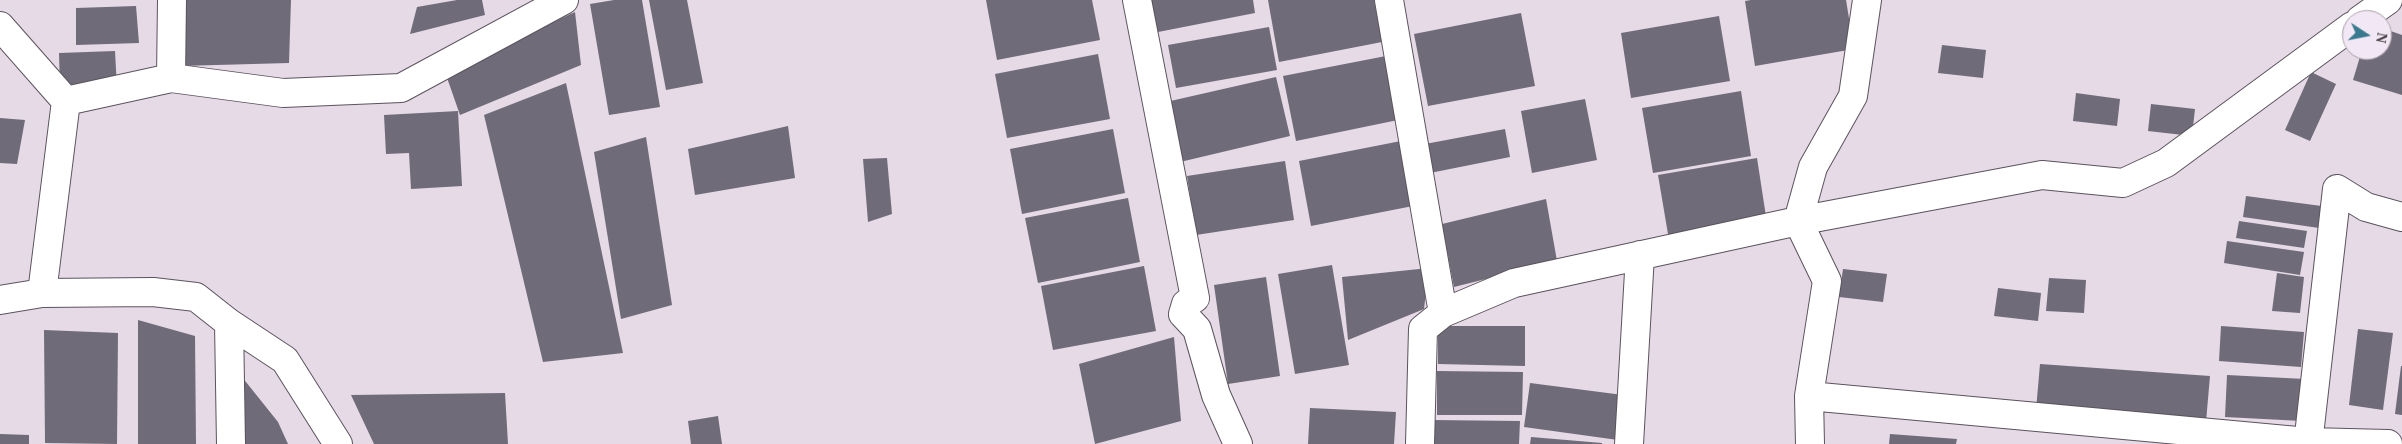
<!DOCTYPE html>
<style>
body{margin:0}
#map{position:relative;width:2402px;height:444px;overflow:hidden;background:#e5dae6;font-family:"Times New Roman",serif}
canvas{display:block}
.north{position:absolute;left:2342px;top:10px;width:50px;height:50px;box-sizing:border-box;background:#f2e7f4;border:1px solid #a9a1ab;border-radius:50%;rotate:101deg;font-size:14px;font-weight:700;line-height:20px;text-align:center;color:#3c383d}
.north::after{content:'';display:block;margin:auto;width:18px;height:22px;background:#3a7a8e;clip-path:polygon(50% 0,100% 100%,50% 72%,0 100%)}
</style>
<div id="map">
<canvas width="2402" height="444"></canvas>
<div class="north">N</div>
</div>
<script>
const ctx = document.querySelector('canvas').getContext('2d');
ctx.lineJoin = 'round';
function fillPath(path, color) { ctx.fillStyle = color; ctx.fill(path, 'evenodd'); }
const poly = rows => new Path2D(rows.map(r => 'M' + r).join(''));
function strokePath(path, color, width, dash) { ctx.strokeStyle = color; ctx.lineWidth = width; ctx.lineCap = dash ? 'butt' : 'round'; ctx.setLineDash(dash || []); ctx.stroke(path); }
fillPath(poly([
 [183,0,291,0,289,63,180,66],
 [457,0,482,0,485,15,410,34,417,7],
 [614,0,642,0,660,107,609,115,590,4],
 [649,0,687,0,703,83,666,90],
 [986,0,1092,0,1100,40,997,60],
 [1146,0,1253,0,1255,13,1153,33],
 [1268,0,1374,0,1382,42,1279,62],
 [1751,0,1846,0,1854,49,1755,66,1745,1],
 [136,6,139,43,76,45,76,8],
 [575,12,581,65,460,115,445,72],
 [1521,13,1535,86,1428,106,1414,34],
 [1719,16,1730,81,1631,98,1621,33],
 [1269,27,1277,70,1176,88,1168,45],
 [2382,28,2402,35,2402,95,2353,80,2362,50,2382,50],
 [1942,45,1986,50,1983,78,1938,73],
 [115,51,117,88,60,90,59,53],
 [1098,54,1110,119,1007,138,995,74],
 [1386,56,1398,120,1296,141,1283,76],
 [2311,72,2336,84,2310,141,2285,130],
 [1276,77,1290,136,1180,162,1166,102],
 [566,83,623,353,543,362,484,115],
 [1741,91,1751,156,1653,173,1642,108],
 [2076,93,2120,99,2117,126,2073,121],
 [1585,99,1597,160,1532,173,1521,111],
 [2151,104,2195,109,2192,136,2148,131],
 [458,111,462,186,411,189,409,153,386,154,384,115],
 [0,118,25,120,17,164,0,163],
 [788,126,795,178,695,195,688,149],
 [1113,129,1125,193,1022,214,1010,149],
 [1505,129,1510,157,1430,173,1425,144],
 [646,137,672,305,621,319,594,152],
 [1401,141,1413,206,1311,226,1299,161],
 [887,158,892,214,868,222,863,159],
 [1757,158,1767,223,1669,240,1658,175],
 [1285,161,1294,220,1196,235,1187,176],
 [2246,196,2329,207,2326,229,2243,217],
 [1128,198,1140,262,1038,283,1025,218],
 [1546,199,1557,261,1454,287,1442,224],
 [2239,221,2307,231,2304,248,2236,238],
 [2227,241,2304,252,2300,275,2224,263],
 [1332,265,1349,365,1295,374,1278,274],
 [1144,266,1156,331,1053,350,1041,286],
 [1429,268,1424,309,1348,340,1342,277],
 [1843,269,1887,274,1883,302,1839,297],
 [2277,273,2304,277,2300,313,2272,311],
 [1266,277,1280,376,1228,384,1214,285],
 [2049,278,2086,280,2084,313,2046,311],
 [1998,288,2041,293,2038,321,1994,316],
 [138,320,195,336,196,444,138,444],
 [1438,326,1525,326,1525,366,1438,364],
 [2221,326,2304,332,2301,367,2219,361],
 [2358,329,2393,333,2383,410,2349,405],
 [44,330,118,333,117,444,45,443],
 [1174,337,1181,421,1095,444,1079,364],
 [2040,364,2210,376,2206,422,2036,410],
 [2401,366,2402,366,2402,415,2395,414],
 [1437,371,1523,372,1522,415,1437,415],
 [2227,375,2305,379,2302,421,2225,417],
 [242,377,278,422,288,444,244,444],
 [1530,383,1623,395,1618,440,1524,427],
 [505,393,508,444,374,444,351,395],
 [1310,408,1396,412,1394,444,1308,444],
 [718,416,722,444,691,444,688,421],
 [1432,420,1520,421,1519,444,1431,444],
 [0,434,29,435,29,444,0,444],
 [1890,434,1957,439,1956,444,1889,444],
 [1531,437,1602,443,1602,444,1530,444]
]), '#6f6b78');
const street = poly([
 [1137,0,1195,298,1186,304,1183,314,1197,329,1216,395,1238,444],
 [1389,0,1443,313,1423,329,1420,444],
 [1867,0,1853,96,1813,167,1798,221,2042,175,2123,183,2166,163,2352,26],
 [2360,20,2388,0],
 [0,26,66,101],
 [171,78,172,0],
 [42,293,66,101,171,78,283,93,401,88,564,0],
 [0,300,42,293,153,292,196,297,229,323,285,360,338,444],
 [1443,313,1514,283,1798,221,1827,281,1809,396,1810,444],
 [229,323,231,444],
 [1809,396,2308,442,2388,444],
 [1629,444,1640,255],
 [2308,444,2337,189,2366,207,2402,217]
]);
strokePath(street, '#5b535d', 30);
strokePath(street, '#fff', 28);
</script>
